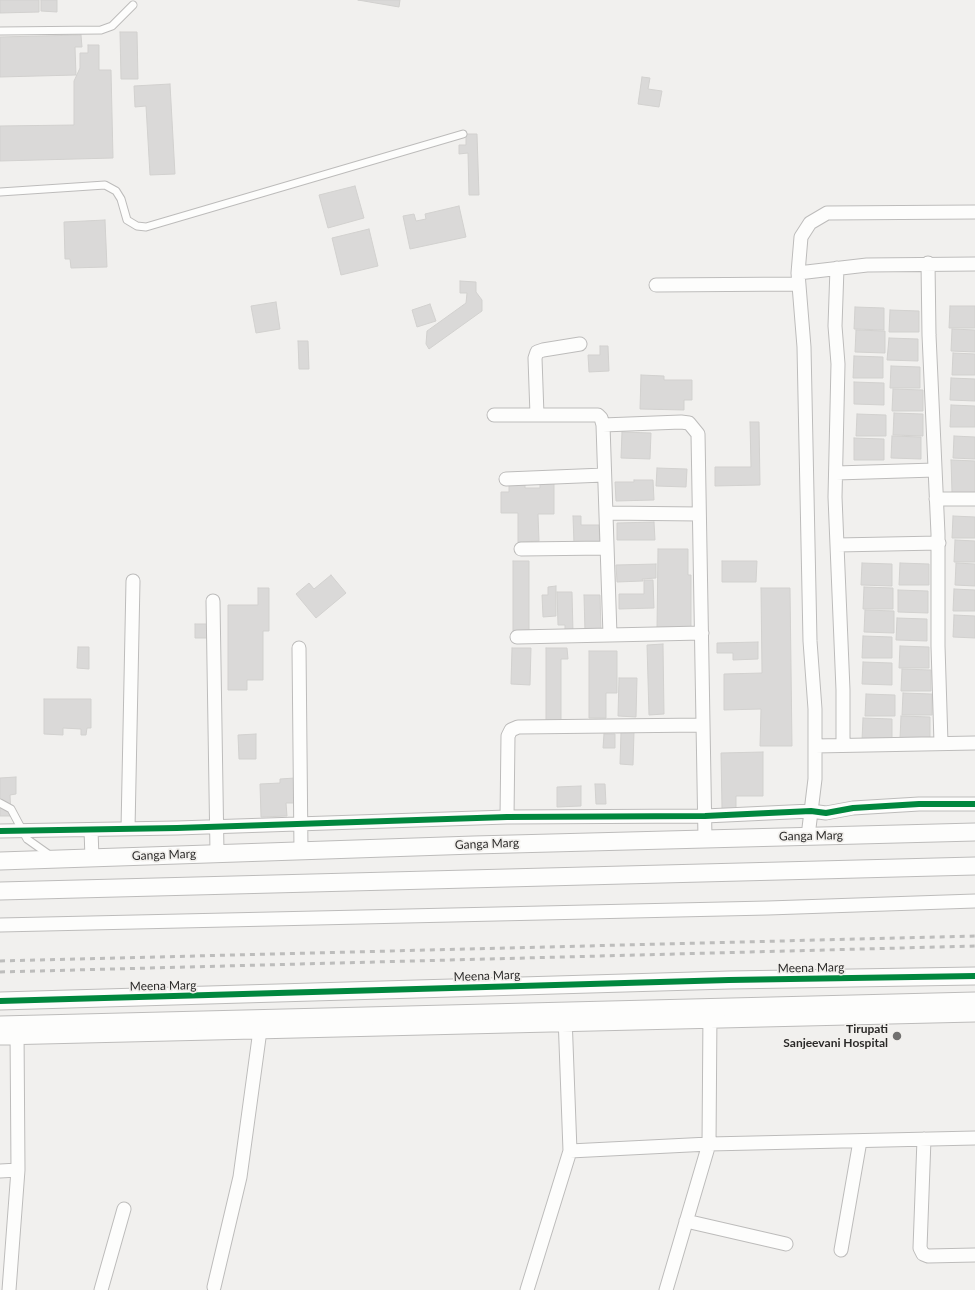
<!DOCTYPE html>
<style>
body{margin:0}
canvas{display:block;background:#f1f0ee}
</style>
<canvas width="975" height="1290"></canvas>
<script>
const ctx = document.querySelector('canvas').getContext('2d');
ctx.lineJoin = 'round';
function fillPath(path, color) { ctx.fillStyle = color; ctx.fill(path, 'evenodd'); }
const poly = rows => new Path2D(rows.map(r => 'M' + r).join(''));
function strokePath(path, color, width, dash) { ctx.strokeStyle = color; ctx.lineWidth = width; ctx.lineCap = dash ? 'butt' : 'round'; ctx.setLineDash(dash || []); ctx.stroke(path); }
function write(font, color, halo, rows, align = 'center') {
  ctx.font = font + ' Lato,sans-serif'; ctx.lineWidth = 3.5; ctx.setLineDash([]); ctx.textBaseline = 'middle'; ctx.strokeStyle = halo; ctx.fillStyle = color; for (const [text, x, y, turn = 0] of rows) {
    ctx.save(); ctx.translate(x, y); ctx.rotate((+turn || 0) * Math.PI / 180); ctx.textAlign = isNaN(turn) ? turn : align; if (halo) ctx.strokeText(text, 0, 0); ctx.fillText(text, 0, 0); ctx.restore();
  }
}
const building = poly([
 [0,0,39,0,39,12,0,13,0,0],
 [41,0,57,0,57,12,41,11,41,0],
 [358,0,400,0,399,7,358,0],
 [120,32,137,32,138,79,121,79,120,32],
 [81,35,82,47,75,47,76,75,0,77,0,37,81,35],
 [88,45,99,45,99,70,111,70,113,158,0,161,0,126,74,125,74,81,80,68,80,53,88,53,88,45],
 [642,77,650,78,648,89,662,91,659,107,638,104,642,77],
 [170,84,175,174,150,175,146,106,135,107,134,86,170,84],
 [466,134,477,134,479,195,469,195,468,153,459,154,459,145,466,145,466,134],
 [355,186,364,218,328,228,319,195,355,186],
 [459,206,466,237,410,249,403,216,414,214,416,221,426,219,425,214,459,206],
 [105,220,107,267,71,268,70,259,65,259,64,222,105,220],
 [369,229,378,266,341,275,332,238,369,229],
 [460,281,476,282,476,292,482,300,482,311,429,349,426,344,427,331,466,303,467,293,460,293,460,281],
 [276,302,280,329,256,333,251,306,276,302],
 [430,304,436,321,417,327,412,310,430,304],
 [950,306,975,306,975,328,949,328,950,306],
 [855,307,884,308,884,330,854,329,855,307],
 [890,310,919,311,919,332,889,332,890,310],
 [952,329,975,330,975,352,951,351,952,329],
 [856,330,885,331,885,353,855,352,856,330],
 [889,338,918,339,918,361,887,360,889,338],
 [298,341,308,341,309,369,299,369,298,341],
 [600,346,608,346,609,371,589,372,588,355,600,355,600,346],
 [953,353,975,354,975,375,952,375,953,353],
 [854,356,883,357,883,378,853,378,854,356],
 [891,366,920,367,920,388,890,388,891,366],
 [641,375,664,376,664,380,692,380,692,400,684,400,684,410,640,409,641,375],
 [951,378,975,379,975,401,950,400,951,378],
 [854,382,884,383,884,405,854,404,854,382],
 [893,389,923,390,923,411,892,411,893,389],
 [951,405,975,406,975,427,950,427,951,405],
 [894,413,923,414,923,436,893,435,894,413],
 [857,414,886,415,886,436,856,436,857,414],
 [750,422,759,422,760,485,715,486,715,467,751,467,750,422],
 [622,432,651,433,650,459,621,458,622,432],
 [892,436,921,437,921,459,891,458,892,436],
 [954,436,975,437,975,459,953,458,954,436],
 [854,438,884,439,884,460,854,460,854,438],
 [951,460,975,461,975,494,952,493,951,460],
 [657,468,687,469,686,487,656,486,657,468],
 [634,480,653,480,654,500,616,501,615,482,634,482,634,480],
 [540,482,554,482,554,514,538,514,539,541,518,542,518,513,501,513,501,492,509,492,509,484,525,483,525,488,540,488,540,482],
 [573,516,581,516,581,525,599,525,600,543,574,544,573,516],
 [953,516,975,517,975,538,952,538,953,516],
 [654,522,655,540,617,540,617,523,654,522],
 [955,540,975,541,975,562,954,562,955,540],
 [658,549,688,549,688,575,691,575,691,629,657,628,658,549],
 [513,561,529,561,529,632,513,632,513,561],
 [722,561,757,561,756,582,722,582,722,561],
 [862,563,892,564,892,586,861,585,862,563],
 [900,563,929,564,929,585,899,585,900,563],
 [956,563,975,564,975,586,955,585,956,563],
 [656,564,656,578,642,579,643,581,617,582,616,565,656,564],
 [331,575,346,593,316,618,296,594,309,583,314,589,331,575],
 [644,580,653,580,654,608,619,609,619,594,644,594,644,580],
 [556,586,556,616,543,617,542,595,548,595,548,587,556,586],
 [864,587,893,588,893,609,863,609,864,587],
 [258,588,269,588,269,631,263,631,263,680,247,680,247,690,228,690,228,605,258,605,258,588],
 [761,588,790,588,792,746,760,746,761,709,724,710,724,674,762,673,761,588],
 [954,589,975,590,975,611,953,611,954,589],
 [898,590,928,591,928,613,898,612,898,590],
 [557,592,572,592,573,632,565,632,565,625,558,625,557,592],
 [584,595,600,595,601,632,585,632,584,595],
 [865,610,894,611,894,633,864,632,865,610],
 [954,615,975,616,975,638,953,637,954,615],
 [897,618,927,619,927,641,896,640,897,618],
 [195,624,207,624,207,638,195,638,195,624],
 [863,636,892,637,892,658,862,658,863,636],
 [758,642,758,659,733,660,733,653,717,653,717,643,758,642],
 [663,644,664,714,649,715,647,645,663,644],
 [900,646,929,647,929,668,899,668,900,646],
 [78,647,89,647,89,669,77,668,78,647],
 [512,648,531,648,530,685,511,684,512,648],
 [546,648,567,648,568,659,561,659,561,720,546,720,546,648],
 [589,651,617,651,617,693,606,693,606,718,589,718,589,651],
 [863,662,892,663,892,685,862,684,863,662],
 [902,669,931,670,931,691,901,691,902,669],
 [619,678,637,678,636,717,618,716,619,678],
 [903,693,932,694,932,715,902,715,903,693],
 [866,694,895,695,895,716,865,716,866,694],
 [44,699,91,699,91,728,87,728,86,735,81,735,81,729,63,728,63,735,44,734,44,699],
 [901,716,930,717,930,739,900,738,901,716],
 [863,718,892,719,892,741,862,740,863,718],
 [621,732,634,732,633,765,620,764,621,732],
 [256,734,256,759,239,759,238,735,256,734],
 [604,734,615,734,615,748,603,748,604,734],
 [763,752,763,796,736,796,736,809,722,809,721,753,763,752],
 [16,777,16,794,10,795,11,816,0,816,0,778,16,777],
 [295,778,296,803,286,803,287,816,261,817,260,784,280,783,280,779,295,778],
 [595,784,605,784,606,804,596,804,595,784],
 [581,786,581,806,557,807,557,787,581,786]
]);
fillPath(building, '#dad9d8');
strokePath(building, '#d2d1cf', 1);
const service = poly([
 [0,31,101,30,112,26,133,5],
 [0,192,105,185,116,191,121,199,127,220,137,226,146,227,463,134],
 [0,803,11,809,27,839,51,856]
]);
const minor = poly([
 [928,263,929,335,938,534,938,646,941,743],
 [837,268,835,326,838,364,835,497,843,690,843,745],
 [798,273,867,265,975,264],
 [656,285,799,284],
 [494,415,598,415,601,418,603,425,681,422,689,423,698,434,705,839],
 [537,415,535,358,537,352,543,350,580,344],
 [603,425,610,635],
 [836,473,935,470],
 [506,479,604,475],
 [936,499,975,499],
 [606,513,699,514],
 [837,545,939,543],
 [521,549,607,548],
 [213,601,217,853],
 [517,637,702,633],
 [299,648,301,851],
 [815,746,975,743],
 [507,817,508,736,511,730,518,727,703,725],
 [128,829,133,581],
 [91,830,92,858],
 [0,831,177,828,507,817,705,816,811,811,826,813,853,808,919,804,975,804],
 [808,836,815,779,815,709,810,641,804,347,798,273,801,237,810,223,827,213,975,212],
 [0,925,768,908,975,901],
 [17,1030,18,1170],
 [0,1038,975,1015],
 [924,1139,920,1248,923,1254,928,1256,975,1255],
 [570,1151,709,1144,975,1138],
 [0,1171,18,1170,9,1290],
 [686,1221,786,1244],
 [841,1250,860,1141],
 [214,1287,240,1177,261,1023],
 [101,1290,124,1209],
 [527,1290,570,1151,565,1016],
 [666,1290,709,1144,710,1012]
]);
const tertiary = poly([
 [0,861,474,845,975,832],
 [0,891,975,866],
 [0,1001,729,980,975,976],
 [0,1025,975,1001]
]);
strokePath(service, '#bdbcbb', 9);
strokePath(minor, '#bdbcbb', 15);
strokePath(tertiary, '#bdbcbb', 19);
strokePath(service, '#fdfdfc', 7);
strokePath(minor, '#fdfdfc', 13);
strokePath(tertiary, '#fdfdfc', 17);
strokePath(poly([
 [0,961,975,936],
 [0,972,975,946]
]), '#bdbdbc', 3, [5, 5]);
strokePath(poly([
 [0,831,177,828,507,817,705,816,811,811,826,813,853,808,919,804,975,804],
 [0,1001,729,980,975,976]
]), '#00873e', 6);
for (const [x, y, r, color] of [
 [897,1036,5,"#71706f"]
]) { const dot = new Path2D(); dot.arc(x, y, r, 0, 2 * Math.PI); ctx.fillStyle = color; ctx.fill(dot); strokePath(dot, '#f2f0ed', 1.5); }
write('12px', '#2c2b2a', '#f2f0ed', [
 ["Ganga Marg",811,836,-1],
 ["Ganga Marg",487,844,-2],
 ["Ganga Marg",164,855,-2],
 ["Meena Marg",811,968,-1],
 ["Meena Marg",487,976,-2],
 ["Meena Marg",163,986,-1]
]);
write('bold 12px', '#2c2b2a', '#f2f0ed', [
 ["Tirupati",888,1029],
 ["Sanjeevani Hospital",888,1043]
], 'right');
</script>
